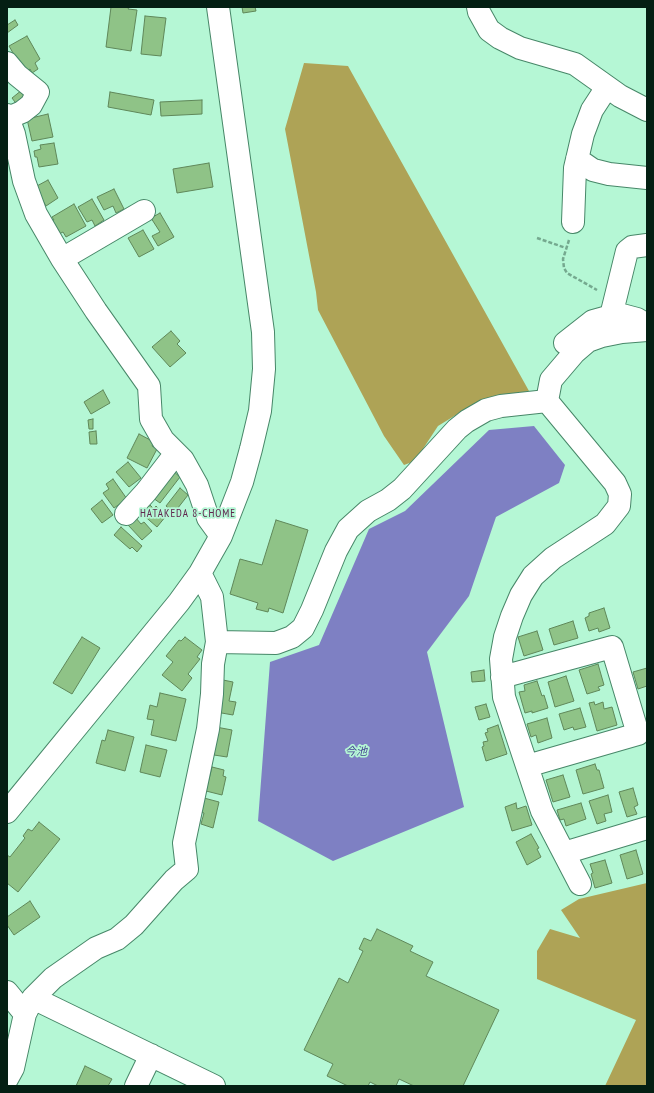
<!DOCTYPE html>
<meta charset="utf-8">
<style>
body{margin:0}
#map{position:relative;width:654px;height:1093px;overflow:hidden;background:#b5f7d5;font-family:"PT Sans Narrow",sans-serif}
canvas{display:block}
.frame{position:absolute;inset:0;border:8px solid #041f13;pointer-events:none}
</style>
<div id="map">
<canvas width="654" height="1093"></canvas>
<div class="frame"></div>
</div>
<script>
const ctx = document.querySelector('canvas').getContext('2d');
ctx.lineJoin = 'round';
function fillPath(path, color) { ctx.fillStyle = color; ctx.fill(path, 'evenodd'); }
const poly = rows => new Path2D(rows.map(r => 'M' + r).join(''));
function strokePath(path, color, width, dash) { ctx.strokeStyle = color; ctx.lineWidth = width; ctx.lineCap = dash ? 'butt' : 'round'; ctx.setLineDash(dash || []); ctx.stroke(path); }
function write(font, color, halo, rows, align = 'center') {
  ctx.font = font + ' "PT Sans Narrow","Noto Sans JP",sans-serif'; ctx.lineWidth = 3.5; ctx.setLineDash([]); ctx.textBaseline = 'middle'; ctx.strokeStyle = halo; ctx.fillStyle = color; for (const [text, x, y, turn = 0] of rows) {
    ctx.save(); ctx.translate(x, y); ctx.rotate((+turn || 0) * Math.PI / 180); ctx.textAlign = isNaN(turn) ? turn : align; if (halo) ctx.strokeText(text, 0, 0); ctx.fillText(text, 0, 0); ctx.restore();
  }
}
fillPath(poly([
 [304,63,348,66,529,391,477,402,438,426,415,461,404,465,384,436,318,310,316,292,285,129],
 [647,883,647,1086,605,1086,636,1020,537,979,537,951,550,929,580,938,561,910,579,899]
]), '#aea356');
fillPath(poly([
 [534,426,565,465,559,483,496,517,469,596,427,652,464,807,333,861,258,821,270,662,319,645,369,529,405,511,489,430]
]), '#7e80c3');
const building = poly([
 [111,7,129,7,128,9,137,10,131,51,106,47,111,7],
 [242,7,255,7,256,11,243,13,242,7],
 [145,16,166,18,161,56,141,54,145,16],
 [15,20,18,25,7,33,7,25,15,20],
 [27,36,40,59,35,63,38,69,32,73,30,69,26,72,20,65,9,46,27,36],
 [22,90,28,98,18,106,12,98,22,90],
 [110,92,154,100,151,115,108,107,110,92],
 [202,100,202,114,161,116,160,102,202,100],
 [48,114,53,137,32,141,27,119,48,114],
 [54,143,58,164,39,167,37,157,35,157,34,151,41,149,40,145,54,143],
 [209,163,213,187,177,193,173,169,209,163],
 [48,180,58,198,46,206,35,187,48,180],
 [114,189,124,209,116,213,113,206,104,210,97,197,114,189],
 [92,199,104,220,95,226,92,220,87,222,78,207,92,199],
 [74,204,86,226,66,237,63,232,57,235,50,222,54,220,52,217,74,204],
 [160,213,174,237,158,246,152,236,160,232,151,218,160,213],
 [143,230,154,249,139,257,128,238,143,230],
 [171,331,180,341,177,344,186,353,170,367,152,347,171,331],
 [103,390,110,403,91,414,84,402,103,390],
 [93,419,93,429,89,429,88,420,93,419],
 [96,431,97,444,90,444,89,432,96,431],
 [139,434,154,442,152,446,157,449,147,468,127,458,139,434],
 [128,462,141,478,129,487,116,472,128,462],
 [173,471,180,477,160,503,153,498,173,471],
 [113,479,127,499,114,508,103,493,109,489,106,484,113,479],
 [180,488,188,495,174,513,166,506,180,488],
 [102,500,113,515,102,523,91,509,102,500],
 [149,504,154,509,156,506,166,516,157,527,141,513,149,504],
 [136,518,141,524,144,522,152,531,142,540,128,525,136,518],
 [276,520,308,530,283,613,269,608,268,612,256,609,258,603,230,594,240,559,262,565,276,520],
 [121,527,142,546,137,552,132,547,130,549,114,535,121,527],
 [604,608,610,628,599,632,598,628,589,631,585,618,589,616,589,613,604,608],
 [573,621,578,638,554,645,549,629,573,621],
 [537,631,543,650,524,656,518,637,537,631],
 [82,637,100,648,72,694,53,683,82,637],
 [185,637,202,650,197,657,200,659,188,674,192,678,182,691,162,675,173,662,166,656,179,640,181,641,185,637],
 [598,664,604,685,598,687,600,690,587,694,579,670,598,664],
 [647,668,647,686,638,689,633,672,647,668],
 [484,670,485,681,472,682,471,672,484,670],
 [566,676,574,701,555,707,548,682,566,676],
 [223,680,233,682,229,701,236,702,233,715,216,712,223,680],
 [537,681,542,696,544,695,548,708,532,713,532,711,525,713,519,692,525,691,524,685,537,681],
 [160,693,186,699,176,741,151,735,154,720,147,719,150,705,157,707,160,693],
 [594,702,595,705,603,702,604,709,612,707,617,725,597,731,589,703,594,702],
 [486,704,490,717,479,720,475,707,486,704],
 [580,708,586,727,574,730,573,727,564,730,559,714,580,708],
 [547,718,552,738,538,743,536,735,531,737,527,724,547,718],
 [498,725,507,754,486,761,482,747,484,746,483,742,488,741,485,733,488,732,487,729,498,725],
 [216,727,232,730,227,757,214,755,216,727],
 [108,730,134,737,125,771,96,763,102,740,105,741,108,730],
 [146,745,167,750,160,777,140,772,146,745],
 [595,764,597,770,599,770,604,788,583,794,576,770,595,764],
 [212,767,224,770,223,776,226,777,222,795,206,791,212,767],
 [563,775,570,797,553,802,546,780,563,775],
 [633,788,638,805,634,807,637,814,627,817,619,792,633,788],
 [608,795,612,812,604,814,606,821,597,824,589,801,608,795],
 [204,798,219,802,213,828,201,824,204,813,200,812,204,798],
 [516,803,517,809,526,806,532,825,512,831,505,807,516,803],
 [581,803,586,819,566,826,564,819,560,820,557,810,581,803],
 [39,822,60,839,18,892,7,883,7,855,10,857,25,838,23,836,28,829,32,831,39,822],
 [531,834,539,848,537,849,541,857,527,865,516,842,531,834],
 [636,850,643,874,627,879,620,855,636,850],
 [605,860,612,883,595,888,591,874,593,873,590,864,605,860],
 [30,901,40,917,14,935,7,925,7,917,30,901],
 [377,929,413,946,410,951,433,962,426,976,499,1010,463,1086,414,1086,399,1079,396,1086,378,1086,370,1082,368,1086,348,1086,327,1076,333,1064,304,1050,339,978,348,983,363,951,359,949,364,938,371,941,377,929],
 [85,1066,112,1079,108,1086,76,1086,85,1066]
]);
fillPath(building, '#8fc387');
strokePath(building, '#5f8759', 1);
const minor = poly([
 [478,7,479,12,489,30,500,38,520,48,575,64,620,96,647,110],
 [7,63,17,75,38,92,31,105,22,112,8,118],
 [7,115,14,134,24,181,36,214,62,259,96,311,149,386,151,419,163,440,183,460,197,485,208,518,221,536],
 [577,159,593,170,609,174,647,178],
 [573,222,575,168,583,134,592,110,607,87],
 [62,259,144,211],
 [611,316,627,251,632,247,647,245],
 [565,343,593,321,611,316,622,315,637,319,647,325],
 [126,514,146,492,176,453],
 [217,642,276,643,292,637,303,628,312,610,336,551,348,529,368,511,388,500,402,489,457,429,467,421,486,410,501,406,547,401],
 [502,677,612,647,638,734,527,766],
 [7,812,179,602,200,573,221,536,242,482,251,449,260,411,264,369,263,332,218,7],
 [564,853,647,828],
 [580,884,542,811,504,697,501,659,505,637,512,616,521,595,533,576,553,558,605,524,619,506,620,494,615,483,547,401,551,380,574,353,588,341,602,336,622,332,647,330],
 [7,992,25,1014],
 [33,998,214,1086],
 [7,1079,13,1068,25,1014,33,998,53,978,96,948,117,939,134,925,174,880,187,869,184,843,208,729,212,694,213,664,217,642,212,597,200,573],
 [136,1086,151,1055]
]);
strokePath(minor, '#478768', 24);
strokePath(poly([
 [537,238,566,248],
 [569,240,563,259,564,268,567,273,597,290]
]), '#75a98f', 2.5, [4, 2]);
strokePath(minor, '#fff', 22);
ctx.letterSpacing = '1px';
write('11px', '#5f254d', '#b5f7d5', [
 ["HATAKEDA 8-CHOME",188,514]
]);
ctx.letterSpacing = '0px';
write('italic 11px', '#433f90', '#b5f7d5', [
 ["今池",356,752]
]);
</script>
